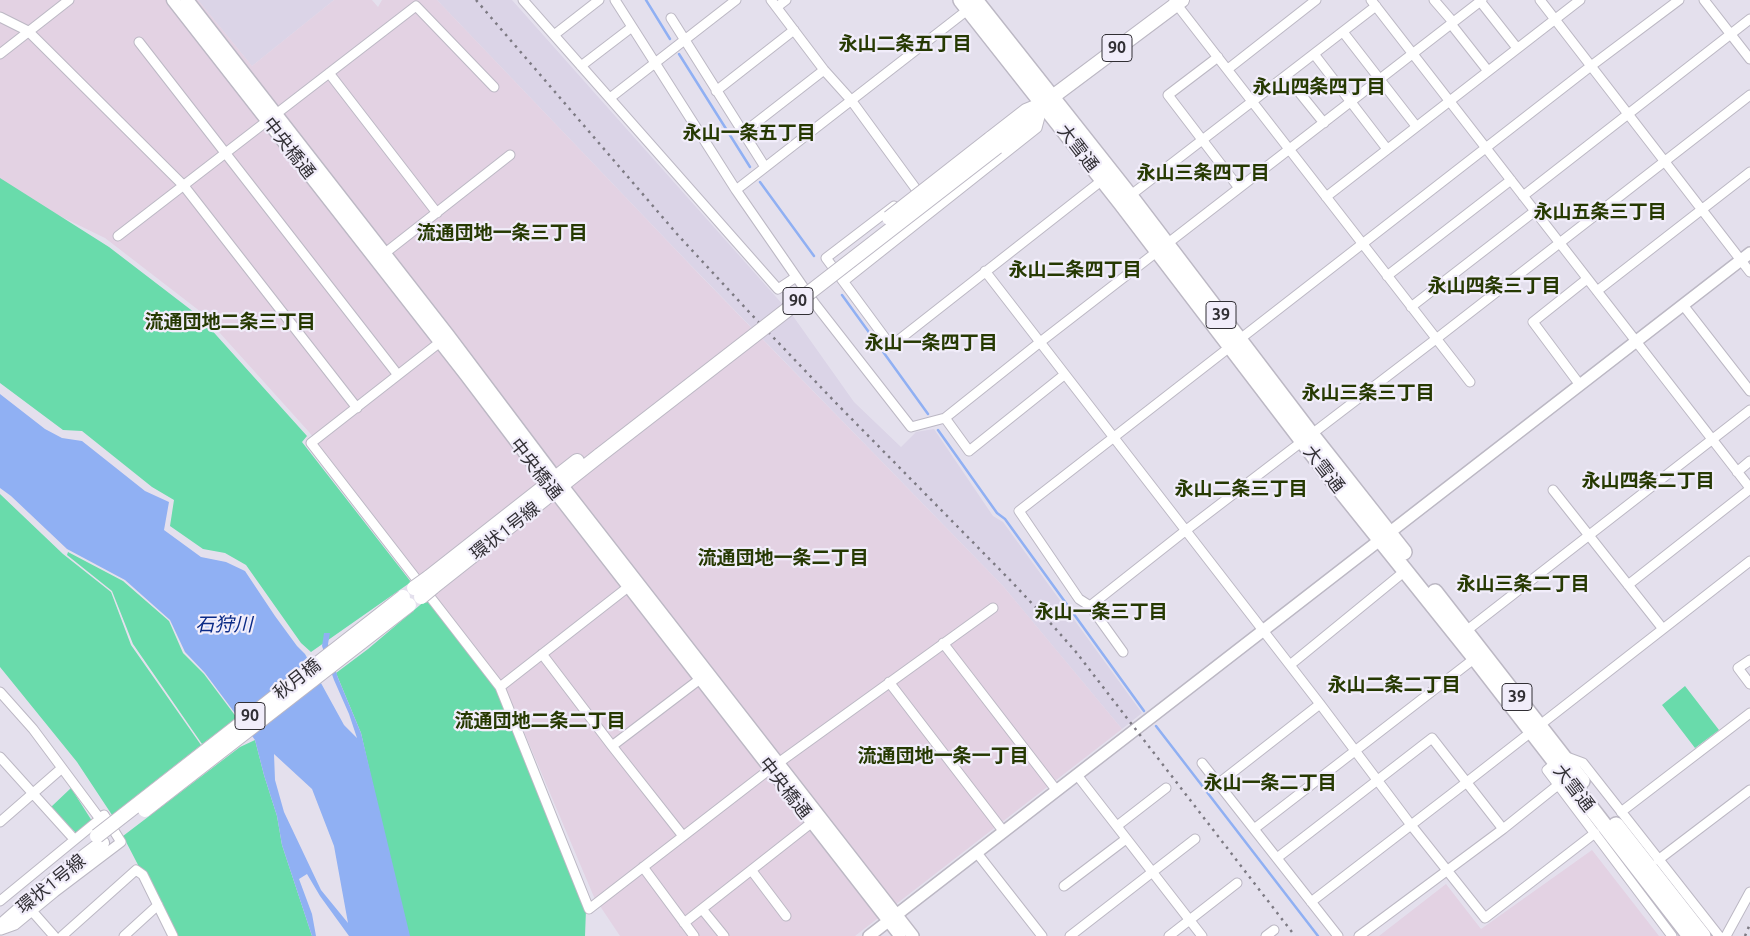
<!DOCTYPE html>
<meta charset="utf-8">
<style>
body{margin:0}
canvas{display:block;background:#e4e0ed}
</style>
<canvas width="1750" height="936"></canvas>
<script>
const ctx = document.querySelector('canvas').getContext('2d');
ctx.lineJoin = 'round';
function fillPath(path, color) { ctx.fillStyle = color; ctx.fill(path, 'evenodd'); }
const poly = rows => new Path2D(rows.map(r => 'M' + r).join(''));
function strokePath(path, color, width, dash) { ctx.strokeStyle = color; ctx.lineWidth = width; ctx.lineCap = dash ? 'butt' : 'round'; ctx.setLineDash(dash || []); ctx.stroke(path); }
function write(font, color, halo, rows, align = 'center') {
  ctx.font = font + ' Ubuntu,"Noto Sans JP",sans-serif'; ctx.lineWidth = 4.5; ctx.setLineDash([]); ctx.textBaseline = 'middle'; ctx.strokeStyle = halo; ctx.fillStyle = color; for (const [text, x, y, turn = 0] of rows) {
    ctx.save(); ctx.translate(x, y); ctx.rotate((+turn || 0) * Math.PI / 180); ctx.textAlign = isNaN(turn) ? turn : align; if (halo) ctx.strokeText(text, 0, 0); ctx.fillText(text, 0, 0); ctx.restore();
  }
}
fillPath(poly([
 [198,0,334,0,252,66],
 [437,0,512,0,793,316,854,402,901,447,916,432,934,429,993,516,1003,522,1142,713,1122,729,1003,586,680,254]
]), '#dbd4e7');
fillPath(poly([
 [0,0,198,0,252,66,334,0,372,0,378,7,382,0,437,0,698,273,1003,586,1122,729,855,936,620,936,594,897,505,687,309,432,201,312,105,238,0,187],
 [1592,850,1659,936,1379,936,1446,884,1481,929]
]), '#e3d2e3');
fillPath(poly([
 [0,178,109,247,199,316,307,436,302,442,411,582,311,652,301,643,246,565,225,553,203,549,170,526,174,500,152,487,82,431,63,430,0,383],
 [0,494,63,554,111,592,131,645,201,745,112,815,77,762,0,667],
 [68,552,123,581,169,621,183,653,204,674,237,718,202,744,133,644,112,591,67,555],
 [426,600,499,690,586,909,585,936,407,936,361,733,336,673,368,649],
 [1685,686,1719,730,1695,748,1662,705],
 [255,740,264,775,277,816,282,845,312,936,175,936,123,836,240,747],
 [71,788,92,821,76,833,51,807]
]), '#69dbab');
fillPath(poly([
 [0,394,45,429,62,438,82,441,145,491,169,502,164,530,201,557,226,562,245,571,275,616,297,646,305,654,344,725,357,738,349,714,334,680,322,646,324,633,330,633,328,644,338,678,361,733,410,936,349,936,320,896,307,874,299,879,312,914,316,936,312,936,282,845,277,816,264,775,255,740,205,673,185,652,170,620,125,580,67,549,11,496,0,488],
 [274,754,312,789,334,846,348,923,321,890,284,812,275,780]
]), '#90b0f3');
strokePath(poly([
 [646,0,670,39],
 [679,54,750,167],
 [760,182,814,256],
 [842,295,928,414],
 [938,430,997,513,1005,519,1144,711],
 [1156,726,1318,936]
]), '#90b0f3', 2.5);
const minor = poly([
 [523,0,778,289,796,277],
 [615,0,736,190,815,304,911,427,945,418,1039,343,1482,0],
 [771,0,824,70,851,100,916,189],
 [1371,0,1750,488],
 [1434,0,1453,22],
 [1540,0,1750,272],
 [1704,0,1750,59],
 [1174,1,1470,382],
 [1480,1,1517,48],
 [777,7,786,0],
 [0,17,28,31,184,186,357,408],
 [671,18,765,167],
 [1451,24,1488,71],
 [1343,32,1416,126],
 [554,35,599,0],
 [139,42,398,375],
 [0,54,69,0],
 [1314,54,1387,149],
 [1218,57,1168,95,1239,188],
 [581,66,632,27],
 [1228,69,1316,0],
 [329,73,437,213],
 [1286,76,1324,123],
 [716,91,794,30],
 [610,98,736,0],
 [743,133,824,70],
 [736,190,970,8],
 [1523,196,1750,19],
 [1326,197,1580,0],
 [1127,198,1376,6],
 [894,206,826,258,891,346,1105,178],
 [118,236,416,6,494,87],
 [380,257,510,155],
 [985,271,1320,704,1411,825,1485,918,1595,833],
 [1387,276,1511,180],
 [844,281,1037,128,1041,113],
 [1597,291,1750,172],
 [1683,305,1750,391],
 [1411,307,1535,211],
 [444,339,311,443,500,687,589,909,770,769,993,608],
 [1580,385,1533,322,1587,279],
 [945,418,969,451,1064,375],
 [1737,472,1750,461],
 [1553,490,1663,629],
 [1628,585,1750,489],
 [1090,606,1079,599,1019,511,1591,66,1679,0],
 [1466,631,1750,410],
 [943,643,1057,791],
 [1123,652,1090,606,1185,531,1436,339,1750,95],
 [542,654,612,746,683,836],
 [1750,660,1738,668,1750,684],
 [1290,665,1405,571],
 [889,682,1004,832],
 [500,687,632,584],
 [0,692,33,729,100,819,0,901],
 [612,746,704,676],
 [0,757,74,839],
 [1202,763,1338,936],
 [1077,775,1202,936],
 [1219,783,1320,704],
 [1621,812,1750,713],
 [0,822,62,768],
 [1117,826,1166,788],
 [1254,829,1479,655],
 [977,853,1042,936],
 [1277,858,1432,738,1503,829],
 [1658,860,1750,790],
 [643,867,694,936],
 [752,871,786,916],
 [1064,886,1126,839],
 [1311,902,1467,782,1750,561],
 [702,909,724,936],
 [32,911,54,936],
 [684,923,815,820],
 [1,930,15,925,55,892,121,842,104,815,100,819],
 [62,936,136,870,143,875,173,936],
 [124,936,158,905],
 [1070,936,1195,839],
 [1169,936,1237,883],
 [1266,936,1274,930],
 [1359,936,1503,829,1558,785],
 [1672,936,1547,770,1564,756,1583,763,1719,936],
 [1726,936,1750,892]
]);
const tertiary = poly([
 [562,485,913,936],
 [554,491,900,936],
 [869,936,1750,253]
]);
const secondary = poly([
 [173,0,466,375,553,490],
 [187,0,448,335,561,485]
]);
const primary = poly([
 [990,139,1026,111,1043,104,1182,0],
 [997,147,1033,120,1043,104],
 [428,578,577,461],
 [433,587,600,455],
 [0,927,56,878,102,843]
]);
const trunk = poly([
 [961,0,1121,203,1330,477,1475,658,1690,936],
 [975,0,1130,196,1311,434,1404,552],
 [1435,592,1582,781],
 [1616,825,1703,936]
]);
strokePath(minor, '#bcb8c4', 11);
strokePath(tertiary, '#bcb8c4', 14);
strokePath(secondary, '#bcb8c4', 15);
strokePath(primary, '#bcb8c4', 16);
strokePath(trunk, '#bcb8c4', 18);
strokePath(minor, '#fff', 9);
strokePath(tertiary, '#fff', 11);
strokePath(secondary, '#fff', 12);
strokePath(primary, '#fff', 14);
strokePath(trunk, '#fff', 15);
strokePath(poly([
 [476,0,677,234,750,313,835,402,1010,580,1054,627,1076,652,1295,936],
 [1745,936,1750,924]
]), '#7d7a83', 2.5, [2.5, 5]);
const primaryBridge = poly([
 [889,218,990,139],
 [600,455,997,147],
 [414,588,428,578],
 [421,597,433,587],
 [145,810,409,605],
 [97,836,403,597]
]);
strokePath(primaryBridge, '#bcb8c4', 16, []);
strokePath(primaryBridge, '#fff', 14);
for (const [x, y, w] of [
 [1117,48,30],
 [798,301,30],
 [1221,315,30],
 [1517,697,30],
 [250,716,30]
]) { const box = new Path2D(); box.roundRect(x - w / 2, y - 13.5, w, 27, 4); ctx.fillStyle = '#f1edfa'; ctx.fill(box); strokePath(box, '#312f34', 1); }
write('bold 16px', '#312f34', null, [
 ["90",1117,48],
 ["90",798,301],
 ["39",1221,315],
 ["39",1517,697],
 ["90",250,716]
]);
write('18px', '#312f34', '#f1edfa', [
 ["中央橋通",289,148,52],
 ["大雪通",1078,148,52],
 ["中央橋通",536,469,52],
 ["大雪通",1324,469,52],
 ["環状1号線",505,531,-38],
 ["秋月橋",297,679,-38],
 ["中央橋通",785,788,52],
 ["大雪通",1574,788,52],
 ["環状1号線",51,884,-39]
]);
write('bold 19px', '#263902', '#f1edfa', [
 ["永山二条五丁目",905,44],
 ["永山四条四丁目",1319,87],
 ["永山一条五丁目",749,133],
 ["永山三条四丁目",1203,173],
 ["永山五条三丁目",1600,212],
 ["流通団地一条三丁目",502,233],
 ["永山二条四丁目",1075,270],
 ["永山四条三丁目",1494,286],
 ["流通団地二条三丁目",230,322],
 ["永山一条四丁目",931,343],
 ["永山三条三丁目",1368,393],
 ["永山四条二丁目",1648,481],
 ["永山二条三丁目",1241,489],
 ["流通団地一条二丁目",783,558],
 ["永山三条二丁目",1523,584],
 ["永山一条三丁目",1101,612],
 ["永山二条二丁目",1394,685],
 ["流通団地二条二丁目",540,721],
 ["流通団地一条一丁目",943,756],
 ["永山一条二丁目",1270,783]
]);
write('italic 19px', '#0a2a87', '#f1edfa', [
 ["石狩川",224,625]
]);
</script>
